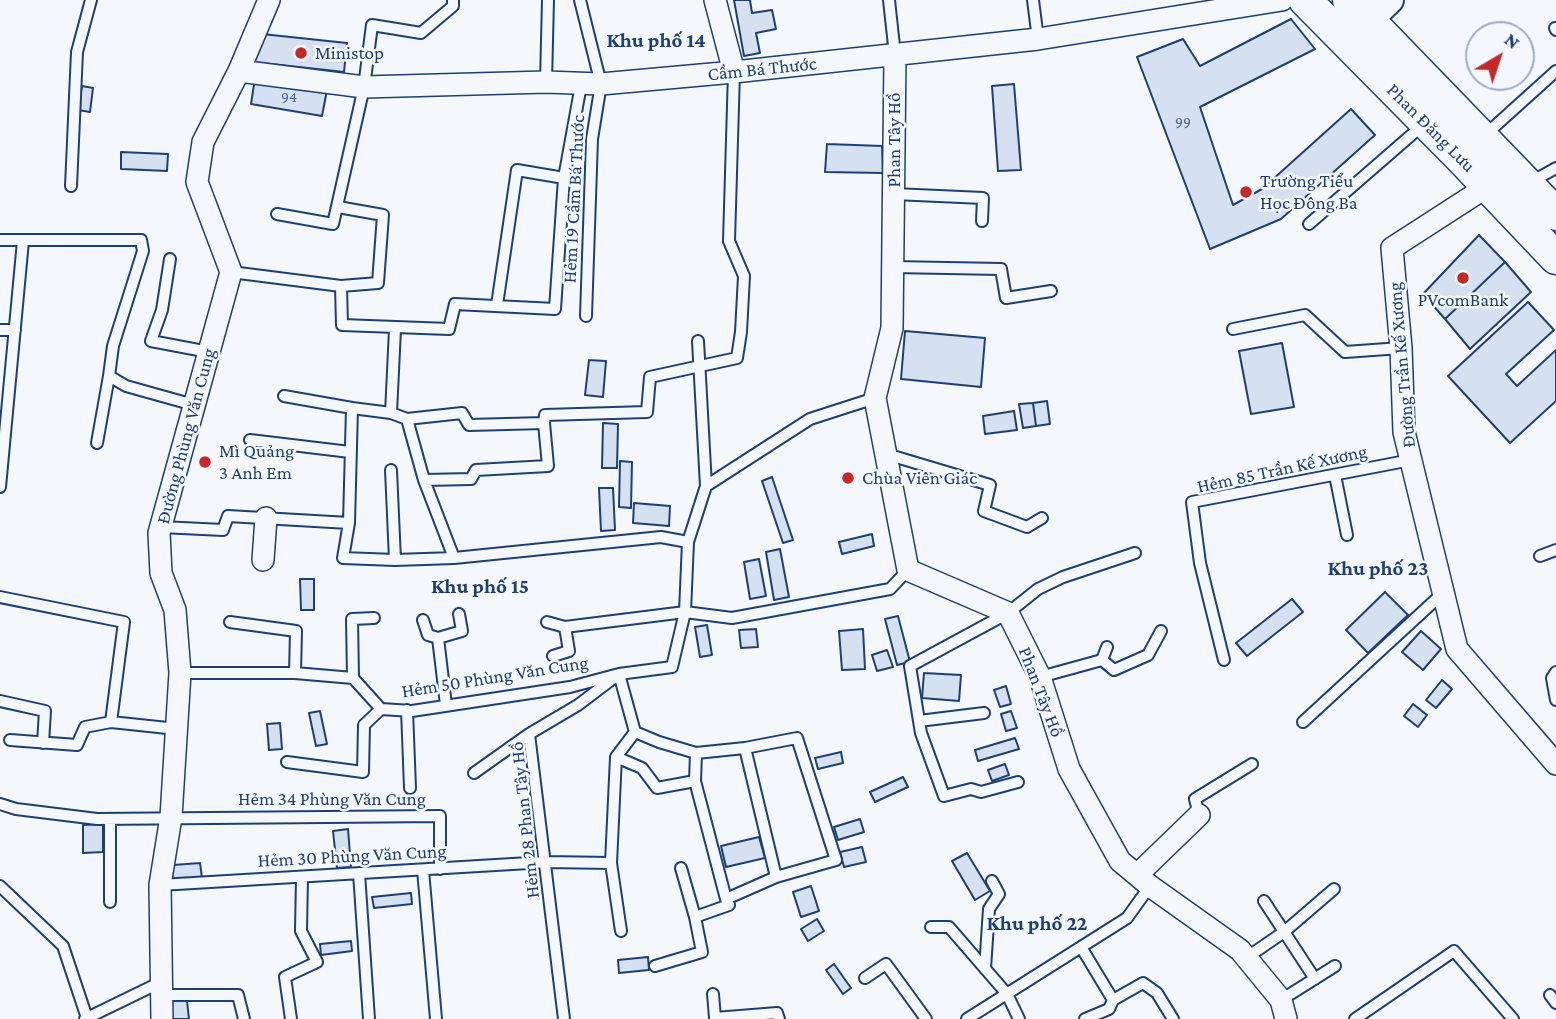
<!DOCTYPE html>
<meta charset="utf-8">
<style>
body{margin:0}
#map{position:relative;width:1556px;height:1019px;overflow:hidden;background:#f4f7fb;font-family:"Crimson Pro",serif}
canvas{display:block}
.north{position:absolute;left:1465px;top:21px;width:70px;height:70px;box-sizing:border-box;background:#f4f7fb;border:2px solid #9eadc5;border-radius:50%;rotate:39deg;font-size:19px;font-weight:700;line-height:28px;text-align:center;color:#1d3f73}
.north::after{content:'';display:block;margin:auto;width:24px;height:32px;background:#c62828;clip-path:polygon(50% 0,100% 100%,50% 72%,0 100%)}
</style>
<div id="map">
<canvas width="1556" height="1019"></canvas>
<div class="north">N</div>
</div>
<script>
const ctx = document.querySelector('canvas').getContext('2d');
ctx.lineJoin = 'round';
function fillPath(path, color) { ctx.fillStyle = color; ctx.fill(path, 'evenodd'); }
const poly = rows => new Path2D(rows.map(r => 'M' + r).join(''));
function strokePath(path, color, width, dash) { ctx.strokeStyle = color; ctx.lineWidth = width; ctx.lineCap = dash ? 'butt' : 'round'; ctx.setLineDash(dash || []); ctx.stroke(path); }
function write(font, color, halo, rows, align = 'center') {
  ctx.font = font + ' "Crimson Pro",serif'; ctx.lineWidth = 5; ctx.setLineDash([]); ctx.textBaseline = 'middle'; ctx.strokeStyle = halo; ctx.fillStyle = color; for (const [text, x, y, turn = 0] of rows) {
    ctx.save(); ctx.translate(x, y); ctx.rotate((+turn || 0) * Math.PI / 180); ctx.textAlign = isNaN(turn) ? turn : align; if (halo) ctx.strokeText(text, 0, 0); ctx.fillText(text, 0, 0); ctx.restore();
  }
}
const building = poly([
 [734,0,750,0,752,13,772,10,776,29,756,33,760,53,744,56,734,0],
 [1291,19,1315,49,1200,107,1233,205,1262,189,1351,109,1375,135,1281,219,1210,249,1137,57,1183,39,1200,66,1291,19],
 [262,34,347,43,344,72,253,62,262,34],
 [255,78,327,90,322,116,251,104,255,78],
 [1014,84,1021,170,998,171,992,86,1014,84],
 [82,86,93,88,90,112,78,110,82,86],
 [827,144,882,146,883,173,825,172,827,144],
 [121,152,168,154,167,171,121,169,121,152],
 [1479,235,1505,262,1445,319,1423,294,1479,235],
 [1505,262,1531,292,1470,349,1445,319,1505,262],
 [1528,302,1554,330,1506,374,1517,386,1556,350,1556,401,1510,443,1448,376,1528,302],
 [905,331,985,338,981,387,901,379,905,331],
 [1282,343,1294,407,1251,414,1239,351,1282,343],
 [589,360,606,361,603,397,585,395,589,360],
 [1047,401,1050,424,1036,426,1033,403,1047,401],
 [1033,403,1036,426,1023,428,1019,404,1033,403],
 [1014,411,1017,430,985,434,983,416,1014,411],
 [603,423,618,424,617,468,602,468,603,423],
 [620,461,632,462,631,508,619,507,620,461],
 [772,477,793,540,783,543,762,481,772,477],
 [599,488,613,488,615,530,601,531,599,488],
 [634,503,670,506,669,526,633,523,634,503],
 [872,534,874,546,842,554,839,542,872,534],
 [780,549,789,597,774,600,766,552,780,549],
 [759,559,766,596,750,599,744,562,759,559],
 [300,579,314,579,314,610,301,610,300,579],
 [1385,592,1408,615,1368,653,1346,630,1385,592],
 [1292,599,1303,612,1247,656,1236,643,1292,599],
 [898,616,910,662,897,665,885,619,898,616],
 [707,625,712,655,700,657,695,627,707,625],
 [756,629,758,647,741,648,739,630,756,629],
 [863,629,865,669,842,670,839,631,863,629],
 [1421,631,1441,649,1423,670,1402,652,1421,631],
 [887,650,893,667,877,671,872,655,887,650],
 [924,673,961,675,959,701,922,698,924,673],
 [1442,680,1452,689,1436,708,1426,700,1442,680],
 [1006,686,1011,704,1000,707,994,690,1006,686],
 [1413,704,1427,715,1418,727,1404,716,1413,704],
 [320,711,327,744,316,746,309,713,320,711],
 [1011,711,1017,728,1006,731,1001,714,1011,711],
 [280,723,282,749,269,750,267,724,280,723],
 [1015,738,1019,749,978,761,975,750,1015,738],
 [841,752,843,763,818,769,815,758,841,752],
 [1005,764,1009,775,992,781,988,770,1005,764],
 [903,777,908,787,875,802,870,792,903,777],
 [860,819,864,832,838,840,834,827,860,819],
 [103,824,103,852,83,853,83,825,103,824],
 [348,829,351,867,337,868,333,831,348,829],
 [759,837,765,858,726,867,721,846,759,837],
 [862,847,866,862,844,867,840,852,862,847],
 [967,853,990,891,975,900,952,861,967,853],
 [200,863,202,878,172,879,173,865,200,863],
 [811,886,819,911,801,917,793,892,811,886],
 [411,893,412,904,374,908,372,897,411,893],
 [817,919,824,931,808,941,801,929,817,919],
 [351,941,352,951,321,955,320,944,351,941],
 [648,957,649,970,619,973,618,960,648,957],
 [834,964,851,988,843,994,826,970,834,964],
 [166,999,187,1001,189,1019,166,1019,166,999]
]);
fillPath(building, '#d5e0f0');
strokePath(building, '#1d3f73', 2);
const service = poly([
 [580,0,601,84,592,139,586,316],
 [889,0,895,55],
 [1033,0,1038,39],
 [1555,28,1556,30],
 [546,82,548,0],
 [1484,136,1556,71],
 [1529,183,1556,168],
 [71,186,77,52,91,0],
 [894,194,983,198,982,221],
 [338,207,383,215,378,283,341,286,342,325,449,329,455,304,555,309,564,178,581,85],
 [277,214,333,224,364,87,372,25,421,33,453,6,453,0],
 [1309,224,1424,124],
 [0,240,141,240,143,251,113,346,109,376,126,386,194,405],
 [170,259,162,310,151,341,209,352],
 [893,267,1001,269,1006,298,1051,291],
 [231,272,341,286],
 [497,305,517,170,564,178],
 [1233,329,1305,315,1345,352,1401,348],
 [0,330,15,330],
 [698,341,706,486],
 [284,396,352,408],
 [391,413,395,329],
 [407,419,462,413,469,425,544,423,545,415,647,412,650,377,737,358,741,332,744,276,729,241,734,72],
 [250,440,350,452],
 [97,443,109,376],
 [886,454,990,485,984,511,1027,527,1042,518],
 [391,470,395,560],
 [1335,475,1347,535],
 [424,480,471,479,476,470,548,466,544,423],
 [0,487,23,241],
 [349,523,343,558,395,560,454,558,661,537,688,542],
 [161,527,223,530,228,516,349,523,352,408,391,413,407,419,424,480,454,558],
 [1540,556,1556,550],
 [0,597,124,622,111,722],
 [423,620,428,635,438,638],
 [230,622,296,631,295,673],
 [547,622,565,627,685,612,732,618,890,589,908,570],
 [553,656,569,651,565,627],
 [1102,660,1107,647],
 [1224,660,1200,563,1192,502,1411,460],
 [1556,672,1552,678,1556,700],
 [180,673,295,673,353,678,381,709,412,711,570,687,619,674,635,732,659,742,696,753,745,748,776,877,836,860,797,738,745,748],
 [1040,677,1102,660,1114,670,1148,655,1161,631],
 [353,678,352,619,374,618],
 [0,701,45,711,43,743],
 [446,705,438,638,462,631,459,614],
 [407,710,410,788],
 [919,721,984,713],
 [1303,722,1443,593],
 [10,740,77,745,85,727,111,722,177,729],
 [696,753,695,781,726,899,776,877],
 [616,757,642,768,657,788,695,781],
 [287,762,363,772,364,725,381,709],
 [474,773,529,734],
 [1018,782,981,792,971,789,944,796,921,733,910,666,1008,613,1038,589,1063,577,1135,553],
 [0,804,16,809,97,819,440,816,440,869],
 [1199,815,1195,799,1252,764],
 [423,870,436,1019],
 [359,873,369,1019],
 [160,885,546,862,611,863],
 [0,886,63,946,87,1018],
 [1264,901,1315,979],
 [110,902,110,819],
 [695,917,729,905,726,899],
 [931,927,949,927,1007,994,1019,1019],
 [621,931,611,863,616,757,635,732],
 [1081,947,1113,1000],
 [1246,958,1284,932,1334,889],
 [655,966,702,952,695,917,681,868],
 [985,969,989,909,999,894,992,881],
 [865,978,886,964,926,1019],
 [713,994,715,1018,777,1013,779,1019],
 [161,995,238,995,244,1019],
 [1550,995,1556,1003],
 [1281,1000,1335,966],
 [85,1019,161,982],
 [291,1019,285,977,317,962,301,931,302,877],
 [564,1019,529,734,578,705,619,674,672,667,685,612,688,542,706,486,810,419,875,398],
 [967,1019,1127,918,1150,886],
 [1085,1019,1109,1009,1113,1000,1143,983,1157,993,1173,1019],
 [1355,1019,1454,951,1513,1019]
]);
const minor = poly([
 [715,0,734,72],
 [895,55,892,328,875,398,908,570,1008,613,1040,677,1069,769,1120,861,1150,886,1240,950,1281,1000,1286,1019],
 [239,71,364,87,546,82,601,84,734,72,1038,39,1282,0],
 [1488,186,1392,248,1401,348,1404,432,1457,649,1556,764],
 [263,560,266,518],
 [1137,875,1199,815],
 [162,1019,160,885,171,817,180,673,175,610,161,573,159,533,231,272,197,182,203,142,239,71,269,0]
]);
const tertiary = poly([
 [1355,34,1390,0]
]);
const primary = poly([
 [1305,0,1462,159,1556,258],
 [1349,0,1556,214]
]);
strokePath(service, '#1d3f73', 14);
strokePath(minor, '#1d3f73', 24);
strokePath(tertiary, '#1d3f73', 30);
strokePath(primary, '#1d3f73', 35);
strokePath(service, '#f4f7fb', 10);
strokePath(minor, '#f4f7fb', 21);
strokePath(tertiary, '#f4f7fb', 26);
strokePath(primary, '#f4f7fb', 32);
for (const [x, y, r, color] of [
 [301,53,7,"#c62828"],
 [1246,192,7,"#c62828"],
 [1463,278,7,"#c62828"],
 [205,462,7,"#c62828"],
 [848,478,7,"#c62828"]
]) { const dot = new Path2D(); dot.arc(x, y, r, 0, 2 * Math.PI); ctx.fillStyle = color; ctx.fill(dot); strokePath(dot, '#f4f7fb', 2.5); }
write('16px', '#4b6792', null, [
 ["94",289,97],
 ["99",1183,122]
]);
write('19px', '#1d3f73', '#f4f7fb', [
 ["Ministop",315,53],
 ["Trường Tiểu",1260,181],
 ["Học Đông Ba",1260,203],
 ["PVcomBank",1463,300,"center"],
 ["Mì Quảng",219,451],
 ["3 Anh Em",219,473],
 ["Chùa Viên Giác",862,478]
], 'left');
write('19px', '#1d3f73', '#f4f7fb', [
 ["Cầm Bá Thước",762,69,-6],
 ["Phan Đăng Lưu",1431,128,45],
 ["Phan Tây Hồ",894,140,-90],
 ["Hẻm 19 Cầm Bá Thước",574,199,-87],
 ["Đường Trần Kế Xương",1402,365,-95],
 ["Đường Phùng Văn Cung",186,436,-75],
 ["Hẻm 85 Trần Kế Xương",1282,469,-12],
 ["Hẻm 50 Phùng Văn Cung",495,677,-9],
 ["Phan Tây Hồ",1041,692,69],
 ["Hẻm 34 Phùng Văn Cung",332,799],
 ["Hẻm 28 Phan Tây Hồ",525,820,-96],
 ["Hẻm 30 Phùng Văn Cung",352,856,-3]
]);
write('bold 21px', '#1d3f73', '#f4f7fb', [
 ["Khu phố 14",656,41],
 ["Khu phố 23",1378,569],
 ["Khu phố 15",480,587],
 ["Khu phố 22",1037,924]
]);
</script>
